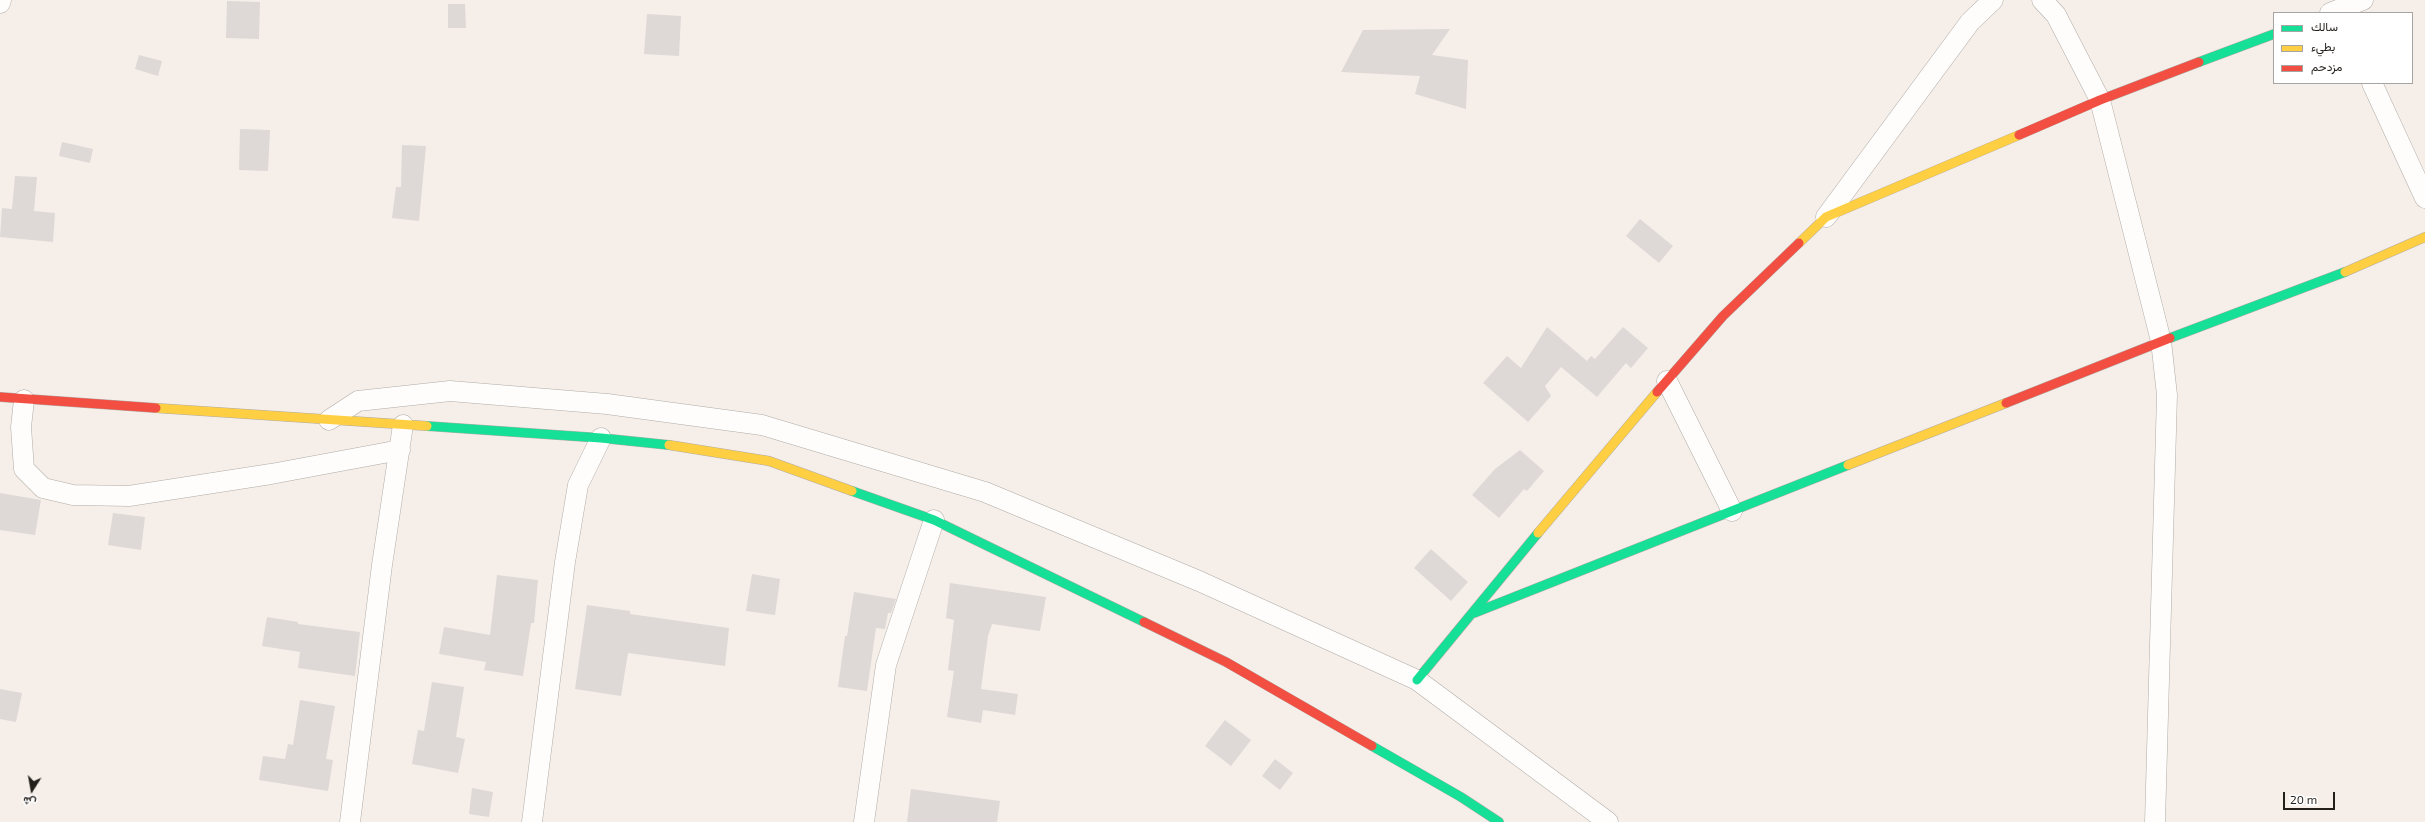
<!DOCTYPE html>
<meta charset="utf-8">
<style>
body{margin:0}
#map{position:relative;width:2425px;height:822px;overflow:hidden;background:#f6efe9;font-family:"Exo 2",Vazirmatn,sans-serif}
canvas{display:block}
.legend{position:absolute;left:2273px;top:12px;width:140px;height:72px;box-sizing:border-box;background:#fff;border:1px solid #a7a5a4;margin:0;padding:5px 7px;list-style:none;font-size:12px;color:#231f1b}
.legend li{display:flex;align-items:center;gap:8px;height:20px}
.legend b{width:20px;border:1px solid #a7a5a4}
.north{position:absolute;left:12px;top:770px;width:40px;height:40px;-webkit-text-stroke:3px #fff;paint-order:stroke;rotate:191deg;font-size:11px;font-weight:700;line-height:16px;text-align:center;color:#231f1b}
.north::after{content:'';display:block;margin:auto;width:14px;height:18px;background:#231f1b;clip-path:polygon(50% 0,100% 100%,50% 72%,0 100%)}
.scale{position:absolute;left:2283px;top:792px;width:52px;height:18px;box-sizing:border-box;border:2px solid #231f1b;border-top:0;padding-left:5px;font-size:12px;line-height:14px;white-space:nowrap;color:#231f1b;-webkit-text-stroke:3px #fff;paint-order:stroke}
</style>
<div id="map">
<canvas width="2425" height="822"></canvas>
<ul class="legend">
<li><b style="height:5px;background:#16e098"></b>سالك</li>
<li><b style="height:5px;background:#ffcf43"></b>بطيء</li>
<li><b style="height:5px;background:#f24e42"></b>مزدحم</li>
</ul>
<div class="north">ش</div>
<div class="scale">20 m</div>
</div>
<script>
const ctx = document.querySelector('canvas').getContext('2d');
ctx.lineJoin = 'round';
function fillPath(path, color) { ctx.fillStyle = color; ctx.fill(path, 'evenodd'); }
const poly = rows => new Path2D(rows.map(r => 'M' + r).join(''));
function strokePath(path, color, width, dash) { ctx.strokeStyle = color; ctx.lineWidth = width; ctx.lineCap = dash ? 'butt' : 'round'; ctx.setLineDash(dash || []); ctx.stroke(path); }
fillPath(poly([
 [227,1,260,2,259,39,226,38],
 [448,4,465,4,466,28,448,28],
 [647,14,681,16,679,56,644,54],
 [1450,29,1432,55,1468,60,1466,109,1415,94,1420,76,1341,72,1363,30],
 [139,55,162,61,158,76,135,69],
 [240,129,270,130,268,171,239,170],
 [62,142,93,149,90,163,59,156],
 [402,145,426,146,419,221,392,218,396,187,401,187],
 [15,176,37,177,34,211,55,213,53,242,0,237,2,208,12,209],
 [1640,219,1673,246,1659,263,1626,236],
 [1547,327,1587,361,1591,356,1595,359,1623,327,1648,348,1631,368,1626,363,1597,397,1561,367,1545,386,1551,396,1528,422,1483,383,1507,356,1521,368],
 [1520,450,1544,471,1527,491,1524,489,1499,518,1472,495,1495,469],
 [0,493,41,500,35,535,0,530],
 [113,513,145,517,141,550,108,545],
 [1431,549,1468,582,1451,601,1414,568],
 [752,574,780,579,775,615,746,611],
 [497,575,538,580,534,623,531,623,523,676,484,670,486,662,439,654,444,627,490,635],
 [950,583,1046,597,1040,631,992,624,988,636,981,689,1018,694,1015,715,983,710,981,723,947,717,954,671,948,670,954,620,946,618],
 [854,592,896,599,891,613,888,613,885,629,876,628,867,691,838,687,845,636,847,636],
 [587,605,630,611,630,614,729,628,725,666,628,653,621,696,575,689],
 [267,617,298,622,298,624,360,632,355,676,298,668,300,652,262,646],
 [432,682,464,687,456,737,465,739,458,773,412,764,418,730,424,731],
 [0,689,22,693,16,722,0,719],
 [300,700,335,706,326,759,333,760,328,791,259,780,263,756,285,759,288,744,293,745],
 [1225,720,1251,740,1231,766,1205,746],
 [1275,759,1293,773,1280,790,1262,776],
 [472,788,493,792,489,817,469,814],
 [911,789,1000,801,997,822,907,822]
]), '#ded8d7');
const street = poly([
 [2042,0,2056,15,2100,100,2161,341,2167,395,2155,822],
 [0,3,1,0],
 [2330,13,2363,0],
 [2372,83,2425,198],
 [1826,217,1970,22,1993,0],
 [1667,381,1732,511],
 [24,400,21,427,24,469,43,488,73,495,129,496,271,474,400,450],
 [329,420,358,401,450,391,607,404,762,425,985,492,1199,581,1417,680,1608,822],
 [350,822,382,565,403,425],
 [532,822,565,562,578,485,601,438],
 [864,822,886,665,934,520]
]);
const fast = poly([
 [2199,62,2274,34],
 [2170,338,2345,272],
 [427,426,601,438,669,445],
 [852,491,934,520,1144,622],
 [1474,613,1848,465],
 [1417,680,1538,533],
 [1372,746,1461,797,1499,822]
]);
const slow = poly([
 [1799,243,1826,217,2019,135],
 [2345,272,2425,237],
 [156,408,427,426],
 [669,445,769,461,852,491],
 [1848,465,2006,403],
 [1538,533,1657,392]
]);
const jam = poly([
 [2019,135,2100,100,2199,62],
 [1657,392,1723,316,1799,243],
 [0,397,156,408],
 [2006,403,2170,338],
 [1144,622,1226,662,1372,746]
]);
strokePath(street, '#b0aba6', 21);
strokePath(fast, '#b0aba6', 10);
strokePath(slow, '#b0aba6', 10);
strokePath(jam, '#b0aba6', 10);
strokePath(street, '#fefdfc', 20);
strokePath(fast, '#16e098', 9);
strokePath(slow, '#ffcf43', 9);
strokePath(jam, '#f24e42', 9);
</script>
